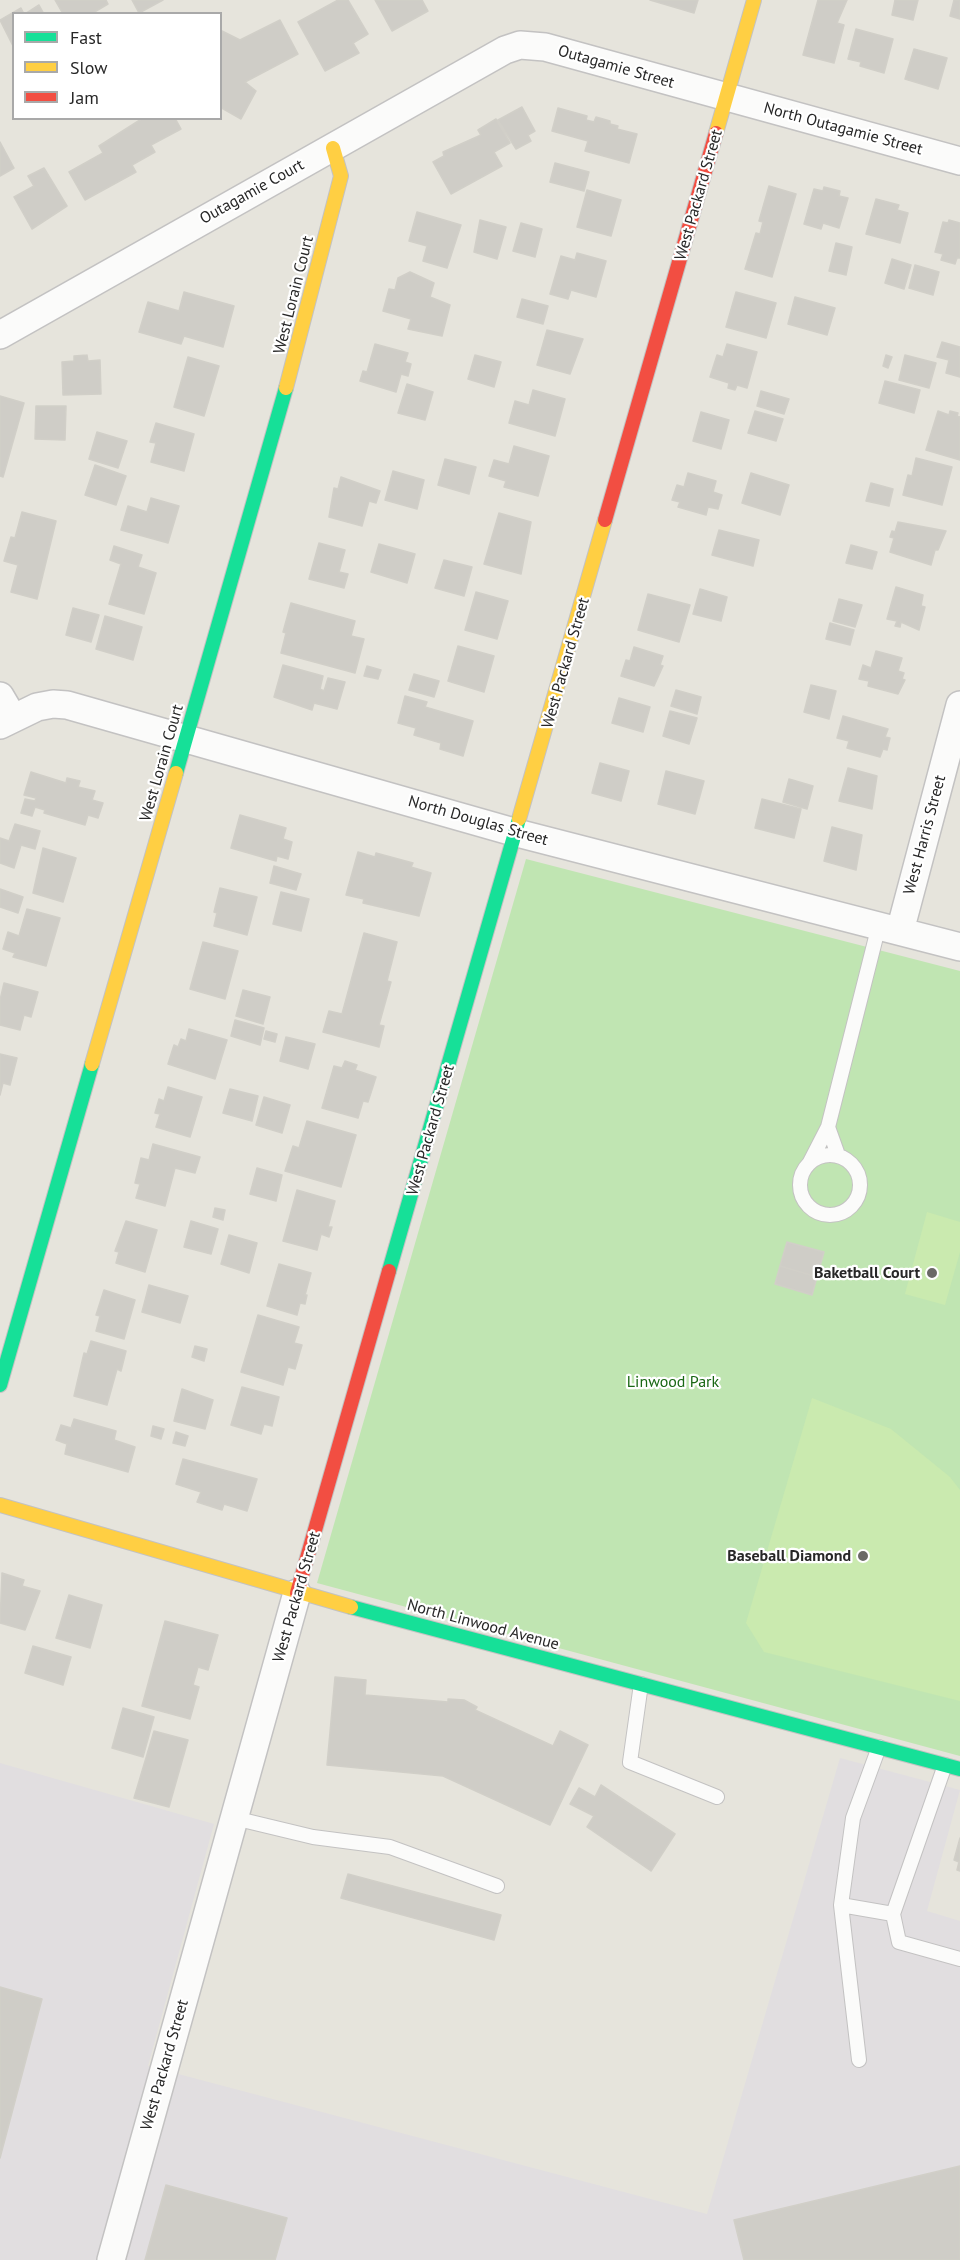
<!DOCTYPE html>
<style>
body{margin:0}
#map{position:relative;width:960px;height:2260px;overflow:hidden;background:#e6e4dc;font-family:"PT Sans",sans-serif}
canvas{display:block}
.legend{position:absolute;left:12px;top:12px;width:210px;height:108px;box-sizing:border-box;background:#fff;border:2px solid #a9a9a9;margin:0;padding:8px 10px;list-style:none;font-size:18px;color:#272727}
.legend li{display:flex;align-items:center;gap:12px;height:30px}
.legend b{width:30px;border:2px solid #a9a9a9}
</style>
<div id="map">
<canvas width="960" height="2260"></canvas>
<ul class="legend">
<li><b style="height:8px;background:#16e098"></b>Fast</li>
<li><b style="height:8px;background:#ffcf43"></b>Slow</li>
<li><b style="height:8px;background:#f24e42"></b>Jam</li>
</ul>
</div>
<script>
const ctx = document.querySelector('canvas').getContext('2d');
ctx.lineJoin = 'round';
function fillPath(path, color) { ctx.fillStyle = color; ctx.fill(path, 'evenodd'); }
const poly = rows => new Path2D(rows.map(r => 'M' + r).join(''));
function strokePath(path, color, width, dash) { ctx.strokeStyle = color; ctx.lineWidth = width; ctx.lineCap = dash ? 'butt' : 'round'; ctx.setLineDash(dash || []); ctx.stroke(path); }
function write(font, color, halo, rows, align = 'center') {
  ctx.font = font + ' "PT Sans",sans-serif'; ctx.lineWidth = 4.5; ctx.setLineDash([]); ctx.textBaseline = 'middle'; ctx.strokeStyle = halo; ctx.fillStyle = color; for (const [text, x, y, turn = 0] of rows) {
    ctx.save(); ctx.translate(x, y); ctx.rotate((+turn || 0) * Math.PI / 180); ctx.textAlign = isNaN(turn) ? turn : align; if (halo) ctx.strokeText(text, 0, 0); ctx.fillText(text, 0, 0); ctx.restore();
  }
}
fillPath(poly([
 [840,1758,960,1790,927,1911,960,1921,960,2260,0,2260,0,1763,214,1824,148,2066,707,2214]
]), '#e1dee0');
fillPath(poly([
 [526,859,960,971,960,1756,317,1583]
]), '#c0e5b2');
fillPath(poly([
 [927,1212,960,1222,960,1252,945,1305,905,1294],
 [812,1398,891,1429,950,1477,960,1490,960,1701,764,1652,746,1623]
]), '#caeaaf');
const building = poly([
 [55,0,106,0,108,4,91,14,63,14,55,0],
 [132,0,163,0,139,13,132,0],
 [338,0,348,0,368,34,353,43,359,53,325,71,298,22,338,0],
 [375,0,422,0,428,11,392,31,375,0],
 [650,0,698,0,694,13,650,0],
 [818,0,847,0,837,23,844,25,834,63,803,55,818,0],
 [895,0,918,0,913,20,892,15,895,0],
 [954,0,960,0,960,19,950,16,954,0],
 [39,5,44,14,25,14,39,5],
 [21,8,24,14,14,14,14,48,0,20,21,8],
 [280,20,298,54,245,82,256,91,241,119,220,107,220,30,240,40,280,20],
 [856,29,893,39,884,73,860,66,861,62,848,59,856,29],
 [914,49,947,58,938,89,905,79,914,49],
 [522,107,535,131,528,135,531,141,516,149,498,120,522,107],
 [558,108,587,116,586,120,594,122,596,117,610,121,610,124,618,126,617,129,637,134,629,163,585,151,588,141,552,131,558,108],
 [143,118,175,118,181,129,151,145,155,152,132,165,136,172,85,200,69,172,103,153,99,146,143,118],
 [496,119,510,143,494,152,502,166,451,194,433,162,444,156,443,152,481,135,478,130,496,119],
 [0,142,14,168,0,176,0,142],
 [555,163,589,172,584,191,550,182,555,163],
 [44,168,67,206,32,229,14,197,34,186,28,176,44,168],
 [769,186,796,194,772,277,745,269,756,233,760,234,763,222,759,221,769,186],
 [824,187,840,191,839,196,848,198,839,228,823,223,821,229,804,224,814,189,823,191,824,187],
 [587,190,621,200,611,236,577,227,587,190],
 [876,199,899,205,897,210,908,213,900,243,866,234,876,199],
 [417,212,461,225,447,268,423,261,427,246,409,241,417,212],
 [480,220,506,227,497,259,474,252,480,220],
 [949,220,960,223,960,258,957,258,955,264,941,260,943,254,935,252,943,222,948,223,949,220],
 [521,223,542,229,535,257,513,251,521,223],
 [836,243,852,247,846,275,829,271,836,243],
 [577,253,606,261,596,297,571,290,568,299,550,294,561,256,575,260,577,253],
 [892,259,911,265,904,289,885,283,892,259],
 [915,265,939,272,933,295,909,288,915,265],
 [410,272,434,283,430,297,450,305,442,336,408,329,411,319,383,311,389,289,395,290,398,278,410,272],
 [184,292,234,306,223,347,184,336,181,344,139,332,148,302,179,311,184,292],
 [736,292,776,303,766,338,726,327,736,292],
 [795,297,835,308,827,335,788,324,795,297],
 [522,299,548,306,543,324,517,317,522,299],
 [547,330,583,339,570,374,537,365,547,330],
 [942,342,960,347,960,377,946,373,949,360,937,357,942,342],
 [375,344,408,353,405,362,411,364,408,376,401,374,396,392,360,381,363,371,367,372,375,344],
 [727,344,757,352,747,388,737,385,735,390,728,388,729,383,710,377,717,355,723,357,727,344],
 [87,355,88,361,100,360,101,394,63,395,62,362,74,361,74,356,87,355],
 [475,355,501,362,494,387,468,379,475,355],
 [886,355,892,357,888,368,883,366,886,355],
 [905,355,936,363,929,388,899,380,905,355],
 [188,357,219,366,204,416,174,407,188,357],
 [885,381,920,390,914,413,879,403,885,381],
 [407,384,433,392,425,420,398,413,407,384],
 [533,390,565,399,555,436,509,423,515,401,529,405,533,390],
 [761,391,789,399,784,414,757,406,761,391],
 [0,396,24,403,3,477,0,476,0,396],
 [36,406,66,406,65,440,35,439,36,406],
 [755,411,783,419,776,441,748,433,755,411],
 [938,411,949,415,950,411,958,413,957,416,960,417,960,460,926,450,938,411],
 [701,412,729,420,721,449,693,441,701,412],
 [156,423,194,434,184,471,151,462,156,443,150,442,156,423],
 [97,432,127,441,118,468,89,459,97,432],
 [514,446,549,456,538,496,504,487,506,481,489,476,494,460,509,464,514,446],
 [916,458,952,467,942,505,903,495,908,475,912,476,916,458],
 [445,459,476,467,469,494,438,485,445,459],
 [95,465,126,476,116,505,85,495,95,465],
 [393,471,424,480,417,509,385,500,393,471],
 [688,473,716,481,713,492,722,495,718,509,708,507,706,515,678,507,680,502,672,500,677,485,684,487,688,473],
 [751,473,789,485,780,515,742,503,751,473],
 [341,477,380,491,376,503,369,501,362,526,329,517,334,488,338,489,341,477],
 [871,483,893,489,889,506,866,501,871,483],
 [151,498,179,506,168,543,121,530,128,506,147,512,151,498],
 [22,512,56,521,37,599,11,592,18,565,4,561,11,537,15,538,22,512],
 [499,513,531,522,521,574,484,564,499,513],
 [898,522,946,531,938,550,935,550,931,565,890,552,894,538,890,537,892,531,895,532,898,522],
 [719,530,759,540,753,566,712,555,719,530],
 [319,543,345,550,339,572,348,574,344,588,309,579,319,543],
 [379,544,415,554,407,583,371,572,379,544],
 [851,545,877,552,872,569,846,563,851,545],
 [114,546,142,555,138,567,156,573,144,614,109,604,121,564,110,560,114,546],
 [444,560,472,567,464,596,435,588,444,560],
 [896,587,923,595,921,606,925,607,919,630,901,622,900,627,895,626,897,621,887,619,896,587],
 [700,589,727,597,721,621,693,614,700,589],
 [476,592,508,601,497,639,465,630,476,592],
 [648,594,690,605,679,642,638,630,648,594],
 [839,599,862,605,855,627,833,621,839,599],
 [291,603,355,621,351,636,364,639,355,673,281,653,286,633,283,632,291,603],
 [73,608,99,615,91,642,66,635,73,608],
 [105,616,142,627,133,660,96,649,105,616],
 [830,623,854,630,850,645,826,639,830,623],
 [458,646,494,656,484,692,448,681,458,646],
 [634,647,663,656,660,665,663,666,654,686,621,676,626,660,630,661,634,647],
 [876,651,902,658,898,671,904,673,902,679,905,680,898,694,868,686,869,681,859,679,863,665,871,668,876,651],
 [283,665,323,676,320,689,324,691,328,678,345,682,337,709,314,703,312,710,274,697,283,665],
 [367,666,381,670,378,679,364,676,367,666],
 [414,674,439,681,434,697,409,690,414,674],
 [811,685,836,691,829,719,804,712,811,685],
 [676,690,701,697,697,714,671,706,676,690],
 [405,696,427,702,425,707,473,721,463,756,440,749,441,743,414,735,416,728,398,723,405,696],
 [619,698,650,707,643,732,612,723,619,698],
 [670,711,697,718,689,744,663,736,670,711],
 [843,716,888,729,885,737,890,738,887,750,883,749,880,757,847,748,849,741,837,738,843,716],
 [600,763,629,771,621,801,592,793,600,763],
 [848,768,877,776,872,809,839,801,848,768],
 [666,771,704,781,695,814,658,804,666,771],
 [31,772,66,783,67,778,80,781,78,787,95,791,92,800,103,803,98,818,88,815,85,825,44,813,45,810,35,807,32,816,21,813,25,799,35,801,36,798,24,795,31,772],
 [789,779,813,786,807,809,783,802,789,779],
 [762,799,801,809,794,838,755,828,762,799],
 [240,815,286,828,283,839,292,842,288,859,277,856,276,861,231,848,240,815],
 [15,824,40,831,35,849,21,845,14,868,0,863,0,838,9,841,15,824],
 [832,827,862,835,856,870,824,861,832,827],
 [43,848,76,858,63,902,33,893,43,848],
 [358,852,375,857,376,853,413,863,411,867,431,873,419,916,363,903,364,899,346,895,358,852],
 [274,866,301,874,296,890,270,883,274,866],
 [220,888,257,897,247,935,214,926,217,913,214,912,220,888],
 [0,889,23,897,18,913,0,907,0,889],
 [281,892,309,899,301,931,273,924,281,892],
 [27,909,60,918,46,966,13,957,15,953,3,949,8,932,19,936,27,909],
 [364,933,397,942,387,981,391,982,379,1025,384,1026,379,1047,323,1032,329,1011,342,1014,364,933],
 [203,942,238,951,225,999,190,989,203,942],
 [4,983,38,992,31,1017,24,1015,20,1030,0,1025,0,1000,4,983],
 [243,990,270,997,263,1024,236,1016,243,990],
 [235,1020,264,1028,260,1045,231,1036,235,1020],
 [189,1029,227,1040,215,1079,168,1064,174,1045,178,1047,181,1039,186,1041,189,1029],
 [266,1031,277,1034,275,1042,264,1039,266,1031],
 [286,1037,315,1044,308,1069,280,1061,286,1037],
 [0,1054,17,1058,10,1085,3,1083,0,1095,0,1054],
 [345,1061,357,1065,355,1070,376,1077,368,1102,363,1101,358,1118,322,1108,334,1066,342,1068,345,1061],
 [168,1087,202,1097,190,1137,156,1127,160,1114,155,1113,159,1099,164,1101,168,1087],
 [230,1089,258,1096,252,1121,223,1113,230,1089],
 [264,1097,290,1105,282,1133,256,1125,264,1097],
 [307,1121,356,1135,341,1187,285,1171,293,1146,299,1148,307,1121],
 [153,1144,200,1157,195,1173,175,1168,165,1206,136,1198,140,1184,135,1183,141,1158,149,1160,153,1144],
 [257,1168,282,1175,276,1201,250,1194,257,1168],
 [297,1190,335,1201,328,1227,332,1227,329,1237,321,1234,317,1250,283,1241,297,1190],
 [215,1208,225,1210,223,1220,213,1217,215,1208],
 [126,1221,157,1230,145,1272,116,1263,119,1252,115,1251,126,1221],
 [191,1221,218,1229,211,1254,184,1247,191,1221],
 [229,1235,257,1243,249,1273,221,1264,229,1235],
 [787,1242,824,1252,817,1277,780,1266,787,1242],
 [279,1264,311,1273,305,1295,307,1295,305,1304,300,1303,297,1315,267,1306,279,1264],
 [780,1266,817,1277,812,1295,775,1284,780,1266],
 [149,1285,188,1296,180,1323,142,1312,149,1285],
 [104,1290,135,1300,124,1339,96,1331,100,1316,96,1315,104,1290],
 [258,1315,299,1327,294,1343,302,1345,295,1369,288,1367,283,1385,241,1372,258,1315],
 [91,1341,126,1351,121,1371,117,1369,107,1405,74,1396,84,1353,87,1354,91,1341],
 [195,1346,207,1349,204,1361,192,1357,195,1346],
 [242,1387,279,1397,272,1426,264,1424,261,1434,231,1425,242,1387],
 [182,1389,213,1400,205,1429,174,1421,182,1389],
 [74,1419,116,1431,114,1440,135,1447,128,1472,65,1454,67,1444,56,1440,61,1425,71,1428,74,1419],
 [153,1426,164,1429,161,1439,151,1436,153,1426],
 [176,1432,188,1436,185,1446,173,1443,176,1432],
 [183,1459,257,1479,247,1511,224,1504,222,1510,197,1502,201,1492,176,1484,183,1459],
 [2,1573,24,1580,22,1586,40,1591,25,1630,0,1623,2,1573],
 [69,1595,102,1605,90,1648,56,1638,69,1595],
 [165,1621,218,1635,208,1670,198,1667,193,1685,199,1687,190,1719,142,1706,165,1621],
 [33,1646,71,1657,63,1685,25,1673,33,1646],
 [335,1677,366,1680,365,1695,448,1702,448,1699,464,1700,477,1707,475,1710,553,1746,560,1731,588,1745,550,1825,443,1776,327,1765,335,1677],
 [123,1708,154,1717,143,1757,112,1748,123,1708],
 [154,1731,188,1740,169,1807,134,1798,154,1731],
 [601,1785,675,1834,651,1871,587,1827,594,1816,570,1804,579,1788,595,1797,601,1785],
 [960,1838,960,1871,957,1870,959,1862,954,1860,960,1838],
 [348,1874,501,1915,494,1940,341,1898,348,1874],
 [0,1987,42,1999,0,2158,0,1987],
 [960,2166,960,2260,744,2260,734,2220,960,2166],
 [166,2185,287,2218,275,2260,145,2260,166,2185]
]);
fillPath(building, '#cfcdc7');
strokePath(building, '#d1cfc8', 1.5);
const lane = poly([
 [828,1127,879,925],
 '800 1185a30 30 0 1 1 60 0a30 30 0 1 1-60 0Z',
 [810,1162,828,1127,838,1155],
 [641,1684,630,1762,717,1797],
 [945,1765,893,1914,899,1942,960,1959],
 [234,1818,313,1837,390,1847,497,1886],
 [841,1905,893,1914],
 [859,2060,841,1905,853,1818,879,1747]
]);
const street = poly([
 [0,335,505,50,520,45,545,47,960,161],
 [0,696,13,718],
 [0,725,37,707,53,704,67,705,517,833,960,947],
 [900,931,960,705],
 [111,2260,297,1593]
]);
const fast = poly([
 [176,773,286,388],
 [389,1271,519,819],
 [0,1385,92,1064],
 [351,1607,960,1769]
]);
const slow = poly([
 [716,133,754,0],
 [286,388,341,176,333,148],
 [519,819,605,520],
 [92,1064,176,773],
 [0,1505,351,1607]
]);
const jam = poly([
 [605,520,716,133],
 [297,1593,389,1271]
]);
strokePath(lane, '#c3c2c2', 16);
strokePath(street, '#c3c2c2', 30);
strokePath(fast, '#c3c2c2', 16);
strokePath(slow, '#c3c2c2', 16);
strokePath(jam, '#c3c2c2', 16);
strokePath(lane, '#fbfbfa', 14);
strokePath(street, '#fbfbfa', 27);
strokePath(fast, '#16e098', 14);
strokePath(slow, '#ffcf43', 14);
strokePath(jam, '#f24e42', 14);
for (const [x, y, r, color] of [
 [932,1273,6,"#6a6966"],
 [863,1556,6,"#6a6966"]
]) { const dot = new Path2D(); dot.arc(x, y, r, 0, 2 * Math.PI); ctx.fillStyle = color; ctx.fill(dot); strokePath(dot, '#fff', 2); }
write('16px', '#272727', '#fff', [
 ["Outagamie Street",616,67,16],
 ["North Outagamie Street",843,129,15],
 ["Outagamie Court",252,192,-29],
 ["West Packard Street",699,195,-74],
 ["West Lorain Court",294,295,-76],
 ["West Packard Street",566,663,-74],
 ["West Lorain Court",162,763,-74],
 ["North Douglas Street",478,821,16],
 ["West Harris Street",925,835,-75],
 ["West Packard Street",431,1130,-74],
 ["West Packard Street",297,1597,-74],
 ["North Linwood Avenue",483,1625,15],
 ["West Packard Street",165,2065,-74]
]);
write('bold 16px', '#272727', '#fff', [
 ["Baketball Court",920,1273],
 ["Baseball Diamond",851,1556]
], 'right');
write('16px', '#196714', '#fff', [
 ["Linwood Park",673,1382]
]);
</script>
